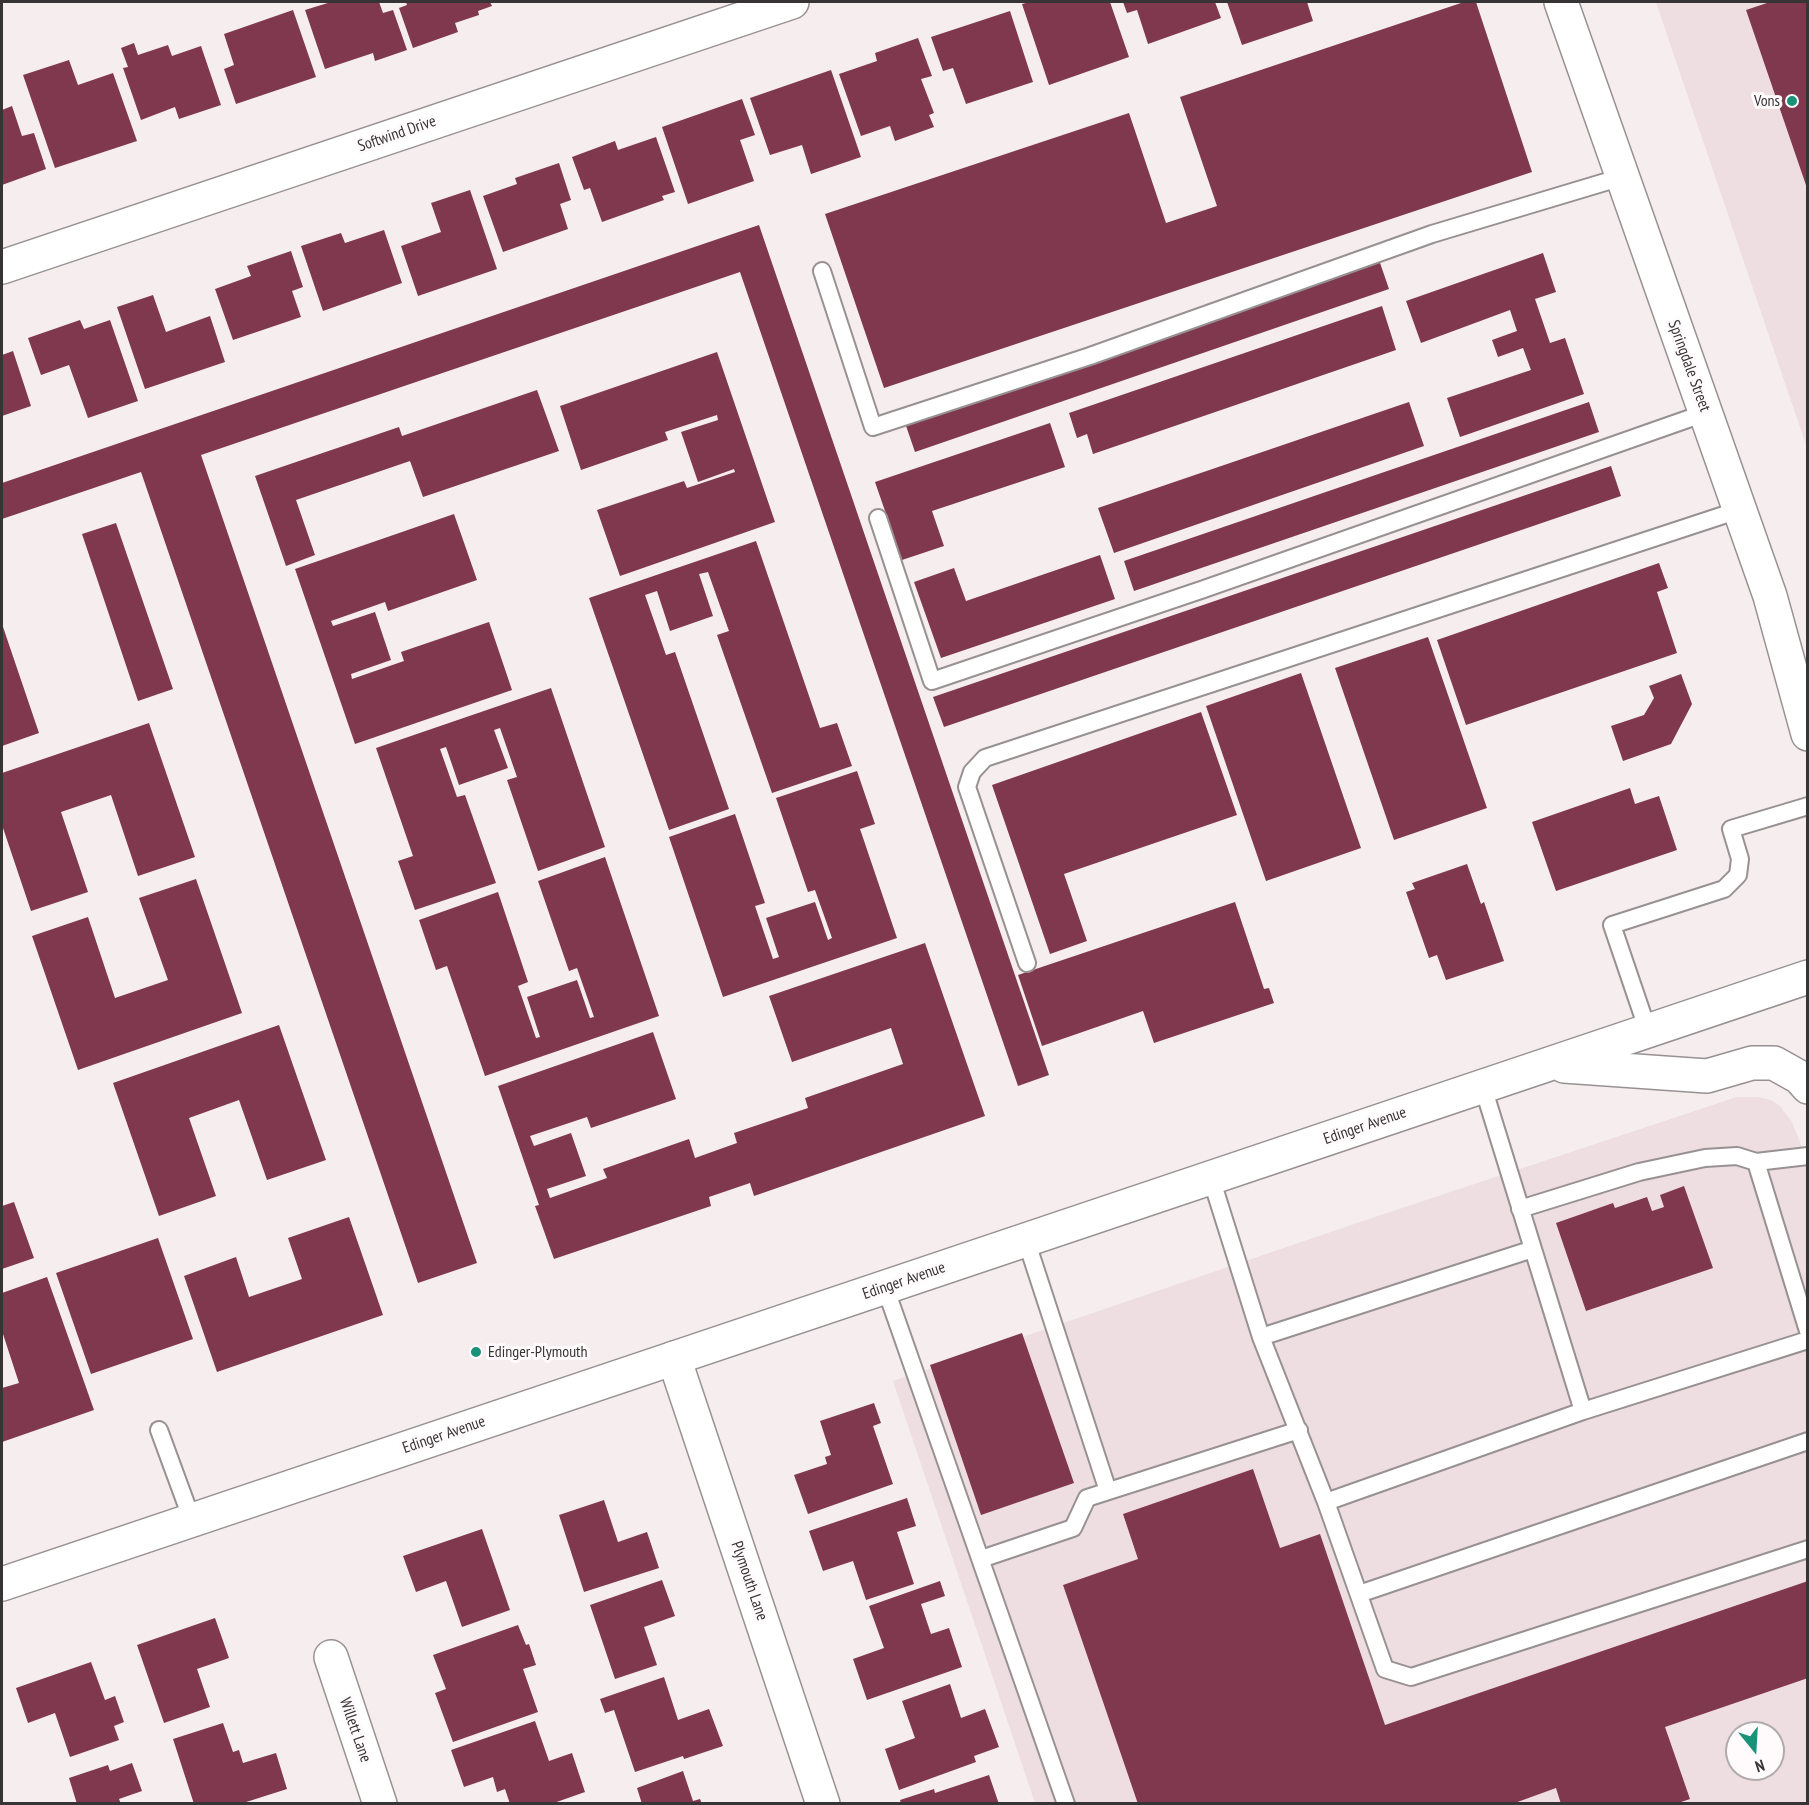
<!DOCTYPE html>
<style>
body{margin:0}
#map{position:relative;width:1809px;height:1805px;overflow:hidden;background:#f5edee;font-family:"PT Sans Narrow",sans-serif}
canvas{display:block}
.frame{position:absolute;inset:0;border:3px solid #373435;pointer-events:none}
.north{position:absolute;left:1725px;top:1721px;width:60px;height:60px;box-sizing:border-box;background:#fffbfc;border:2px solid #afabac;border-radius:50%;rotate:162deg;font-size:16px;font-weight:700;line-height:24px;text-align:center;color:#373435}
.north::after{content:'';display:block;margin:auto;width:21px;height:27px;background:#189379;clip-path:polygon(50% 0,100% 100%,50% 72%,0 100%)}
</style>
<div id="map">
<canvas width="1809" height="1805"></canvas>
<div class="frame"></div>
<div class="north">N</div>
</div>
<script>
const ctx = document.querySelector('canvas').getContext('2d');
ctx.lineJoin = 'round';
function fillPath(path, color) { ctx.fillStyle = color; ctx.fill(path, 'evenodd'); }
const poly = rows => new Path2D(rows.map(r => 'M' + r).join(''));
function strokePath(path, color, width, dash) { ctx.strokeStyle = color; ctx.lineWidth = width; ctx.lineCap = dash ? 'butt' : 'round'; ctx.setLineDash(dash || []); ctx.stroke(path); }
function write(font, color, halo, rows, align = 'center') {
  ctx.font = font + ' "PT Sans Narrow",sans-serif'; ctx.lineWidth = 6; ctx.setLineDash([]); ctx.textBaseline = 'middle'; ctx.strokeStyle = halo; ctx.fillStyle = color; for (const [text, x, y, turn = 0] of rows) {
    ctx.save(); ctx.translate(x, y); ctx.rotate((+turn || 0) * Math.PI / 180); ctx.textAlign = isNaN(turn) ? turn : align; if (halo) ctx.strokeText(text, 0, 0); ctx.fillText(text, 0, 0); ctx.restore();
  }
}
fillPath(poly([
 [1656,2,1807,2,1807,448],
 [1737,1097,1758,1097,1771,1100,1780,1106,1792,1122,1808,1163,1807,1803,1035,1803,893,1381,1369,1219],
 [1737,1733,1773,1733,1773,1769,1737,1769]
]), '#eedde1');
fillPath(poly([
 [331,2,379,2,383,13,393,10,407,50,375,61,373,53,325,69,305,10],
 [406,2,490,2,492,6,478,11,479,15,455,23,458,32,413,48,399,8,407,5],
 [1030,2,1110,2,1129,57,1049,85,1022,4],
 [1123,2,1215,2,1221,18,1148,44,1137,10,1127,13],
 [1227,2,1307,2,1313,21,1242,45],
 [1464,2,1476,2,1532,172,884,388,825,214,1129,113,1166,223,1217,206,1180,97],
 [1770,2,1808,2,1808,191,1746,10],
 [293,10,316,77,236,104,224,69,234,65,224,34],
 [1010,11,1033,82,966,104,953,68,943,71,931,37],
 [918,38,932,76,921,79,934,113,929,115,934,127,895,141,890,126,861,136,839,74,877,61,875,53],
 [134,43,138,55,168,45,172,56,201,46,221,105,179,119,175,107,141,120,123,68,128,67,121,48],
 [69,60,78,85,113,73,137,141,55,168,23,75],
 [831,70,861,157,811,174,802,145,770,155,750,98],
 [742,99,755,135,740,140,754,181,688,204,662,127],
 [12,106,22,136,34,133,46,169,2,185,2,110],
 [656,137,675,192,662,196,664,200,602,222,590,188,584,190,572,157,615,141,618,150],
 [559,163,571,200,560,204,568,229,503,252,483,196,517,184,515,178],
 [470,190,497,269,418,296,401,246,441,232,431,203],
 [759,225,1049,1075,1018,1086,740,272,201,455,477,1263,418,1283,141,472,2,519,2,483],
 [384,230,402,283,323,311,301,246,341,233,345,243],
 [291,251,303,287,292,291,301,317,233,340,215,289,251,276,247,266],
 [1543,253,1556,292,1535,299,1550,343,1565,338,1584,394,1460,437,1447,398,1531,370,1523,348,1498,357,1492,340,1517,331,1510,310,1421,343,1406,301],
 [1378,257,1389,289,915,452,904,420],
 [153,295,166,332,210,316,225,362,145,389,117,307],
 [1382,306,1396,350,1093,454,1087,434,1077,438,1069,413],
 [80,320,84,329,110,320,138,401,88,418,69,365,41,375,28,338],
 [13,351,31,406,2,416,2,355],
 [717,352,775,522,620,576,597,510,684,481,687,488,735,472,734,469,698,482,681,432,718,420,717,415,665,432,668,440,581,470,560,406],
 [537,390,559,451,423,497,410,461,296,500,315,555,286,566,255,476,399,427,402,436],
 [1409,402,1424,446,1114,553,1098,508],
 [1589,402,1599,432,1134,591,1124,561],
 [1050,423,1065,467,932,511,944,546,902,560,875,482],
 [1611,466,1621,496,944,727,933,697],
 [454,514,477,580,388,611,385,602,331,621,333,626,375,612,391,660,351,674,352,679,404,661,401,652,489,622,512,690,355,744,295,569],
 [116,523,173,689,138,701,82,534],
 [756,541,820,728,837,723,852,766,772,793,717,635,729,631,708,572,699,574,713,616,670,631,657,591,645,595,666,655,675,652,729,809,669,830,589,598],
 [1100,555,1115,599,941,658,914,582,954,568,966,601],
 [1659,563,1668,588,1657,592,1677,653,1466,725,1437,640],
 [2,624,39,733,2,746],
 [1428,637,1487,808,1394,840,1335,668],
 [1301,673,1361,848,1266,881,1206,706],
 [1681,674,1692,704,1671,744,1623,761,1611,726,1644,715,1654,698,1649,686],
 [551,688,605,847,538,871,507,780,517,777,500,728,494,730,508,768,459,785,446,747,440,749,457,797,465,795,496,883,415,910,398,861,413,856,376,748],
 [1201,712,1237,815,1064,874,1087,941,1050,954,992,785],
 [149,723,195,857,138,876,111,795,61,812,88,892,31,911,2,825,2,773],
 [857,771,875,824,860,829,897,938,723,997,669,837,735,814,765,903,755,906,773,959,779,957,766,918,815,902,828,940,832,938,815,890,808,892,776,798],
 [1630,788,1635,804,1659,796,1677,850,1556,891,1532,822],
 [605,857,659,1016,485,1076,447,966,436,970,419,920,498,892,528,982,518,986,536,1038,540,1037,527,997,577,980,590,1018,594,1017,577,968,569,971,538,881],
 [1467,864,1481,904,1484,902,1504,961,1446,980,1437,955,1429,958,1406,892,1415,889,1412,883],
 [196,879,242,1013,78,1070,32,936,88,917,115,998,168,980,139,898],
 [1235,902,1264,989,1269,988,1274,1003,1154,1043,1143,1011,1042,1046,1018,975],
 [925,943,985,1116,754,1196,750,1183,709,1197,711,1206,554,1259,535,1206,539,1205,498,1086,653,1032,676,1099,591,1128,587,1117,530,1136,534,1146,571,1133,586,1176,547,1189,550,1198,607,1178,603,1169,689,1139,695,1158,737,1143,734,1133,808,1108,805,1098,903,1064,891,1028,792,1062,769,996],
 [279,1025,326,1160,267,1180,239,1100,189,1118,216,1196,159,1216,113,1083],
 [1684,1186,1713,1268,1586,1311,1556,1223,1613,1203,1615,1208,1647,1197,1652,1211,1664,1207,1660,1195],
 [14,1202,34,1258,2,1269,2,1206],
 [349,1217,383,1315,217,1372,184,1276,236,1257,249,1297,302,1279,288,1238],
 [158,1238,193,1339,91,1374,56,1273],
 [47,1277,94,1410,2,1442,2,1388,19,1383,2,1331,2,1293],
 [1022,1333,1074,1483,981,1515,930,1365],
 [874,1403,881,1423,873,1426,893,1484,808,1514,794,1475,827,1464,825,1457,831,1455,820,1421],
 [1253,1469,1280,1548,1320,1534,1385,1725,1808,1581,1808,1678,1665,1727,1690,1799,1675,1804,1561,1804,1556,1788,1512,1804,1138,1804,1063,1585,1138,1559,1123,1514],
 [907,1498,916,1526,897,1532,914,1584,866,1600,853,1561,823,1571,809,1531],
 [604,1500,618,1542,647,1532,659,1568,584,1592,559,1515],
 [482,1529,510,1610,462,1627,446,1581,416,1592,403,1556],
 [662,1580,675,1616,644,1627,657,1665,615,1679,590,1605],
 [940,1581,945,1596,921,1604,931,1634,949,1628,962,1667,867,1700,853,1659,884,1648,869,1606],
 [215,1618,229,1658,197,1669,210,1707,164,1723,137,1645],
 [518,1625,526,1645,529,1644,536,1665,523,1669,538,1712,453,1742,435,1693,446,1689,433,1655],
 [91,1662,105,1700,115,1696,124,1722,114,1726,119,1740,70,1757,55,1713,28,1723,16,1688],
 [664,1677,678,1720,709,1709,723,1746,684,1759,683,1756,635,1772,614,1710,605,1713,600,1699],
 [950,1684,961,1718,985,1709,999,1747,974,1756,976,1762,899,1790,885,1749,915,1738,902,1701],
 [535,1721,549,1761,572,1753,585,1792,551,1804,510,1804,505,1789,497,1792,493,1777,464,1787,451,1750],
 [223,1723,233,1752,239,1750,243,1763,276,1753,287,1789,240,1804,194,1804,173,1739],
 [132,1763,142,1791,119,1799,121,1804,77,1804,69,1778,108,1765,110,1771],
 [683,1771,693,1801,700,1799,702,1804,642,1804,637,1788],
 [989,1775,999,1804,901,1804,900,1800,934,1789,935,1793]
]), '#80384f');
const lane = poly([
 [822,271,873,427,1090,356,1432,234,1622,177],
 [878,518,932,681,1204,589,1705,413],
 [1027,963,967,787,972,772,985,758,1739,510],
 [1648,1031,1612,925,1724,889,1738,875,1740,859,1731,829,1808,806],
 [1483,1087,1583,1411],
 [1756,1162,1808,1156],
 [1211,1178,1261,1337,1326,1502,1385,1669,1411,1677,1808,1549],
 [1520,1209,1639,1172,1705,1158,1737,1156,1756,1162,1808,1331],
 [1026,1240,1108,1491],
 [885,1287,1066,1804],
 [1261,1337,1533,1249],
 [159,1430,192,1520],
 [1326,1502,1583,1411,1808,1340],
 [981,1559,1073,1528,1087,1498,1299,1430],
 [1359,1594,1808,1441]
]);
const street = poly([
 [2,267,792,2],
 [674,1358,823,1804],
 [331,1657,380,1804]
]);
const secondary = poly([
 [1561,2,1770,596,1808,734]
]);
const primary = poly([
 [1564,1066,1707,1076,1752,1063,1774,1063,1799,1077,1808,1087],
 [2,1584,1808,977]
]);
strokePath(lane, '#989193', 20);
strokePath(street, '#989193', 36);
strokePath(secondary, '#989193', 36);
strokePath(primary, '#989193', 36);
strokePath(lane, '#fff', 16);
strokePath(street, '#fff', 33);
strokePath(secondary, '#fff', 33);
strokePath(primary, '#fff', 33);
for (const [x, y, r, color] of [
 [1792,101,6,"#189379"],
 [476,1352,6,"#189379"]
]) { const dot = new Path2D(); dot.arc(x, y, r, 0, 2 * Math.PI); ctx.fillStyle = color; ctx.fill(dot); strokePath(dot, '#fffbfc', 2); }
write('16px', '#373435', '#fffbfc', [
 ["Vons",1780,101],
 ["Edinger-Plymouth",488,1352,"left"]
], 'right');
write('16px', '#373435', '#fffbfc', [
 ["Softwind Drive",397,134,-19],
 ["Springdale Street",1689,366,70],
 ["Edinger Avenue",1365,1126,-19],
 ["Edinger Avenue",904,1281,-19],
 ["Edinger Avenue",444,1435,-19],
 ["Plymouth Lane",749,1581,71],
 ["Willett Lane",355,1730,71]
]);
</script>
